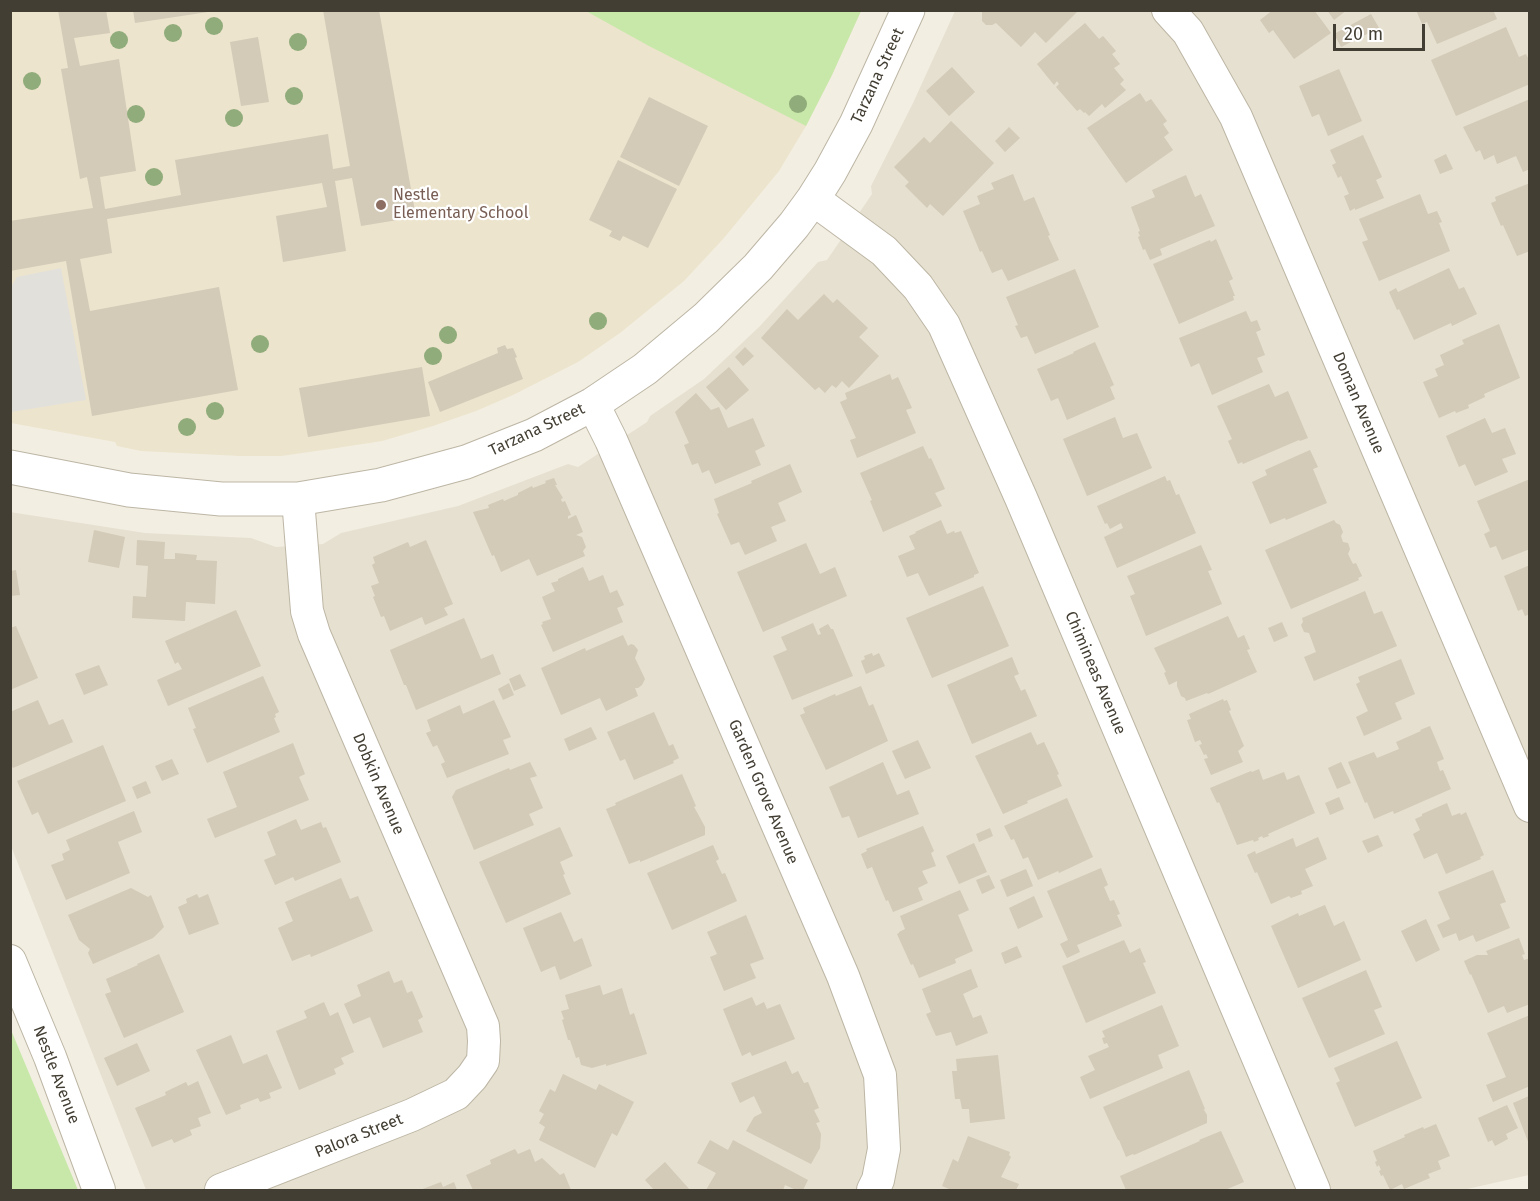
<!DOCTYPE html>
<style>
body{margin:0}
#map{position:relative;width:1540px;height:1201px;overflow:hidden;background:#f2eee2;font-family:"Fira Sans",sans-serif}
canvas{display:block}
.frame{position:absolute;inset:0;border:12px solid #433e33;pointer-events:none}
.scale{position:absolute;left:1333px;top:24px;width:92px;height:27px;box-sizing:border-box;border:3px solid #433e33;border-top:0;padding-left:8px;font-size:18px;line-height:21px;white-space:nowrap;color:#433e33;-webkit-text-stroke:4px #fff;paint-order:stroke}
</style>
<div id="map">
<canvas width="1540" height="1201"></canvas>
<div class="frame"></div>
<div class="scale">20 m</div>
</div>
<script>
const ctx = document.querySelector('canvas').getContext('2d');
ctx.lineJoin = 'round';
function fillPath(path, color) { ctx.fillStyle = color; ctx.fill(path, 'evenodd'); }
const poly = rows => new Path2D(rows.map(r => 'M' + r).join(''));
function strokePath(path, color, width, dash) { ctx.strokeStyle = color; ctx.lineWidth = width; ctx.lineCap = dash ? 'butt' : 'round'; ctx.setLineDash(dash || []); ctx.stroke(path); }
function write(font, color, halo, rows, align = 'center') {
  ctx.font = font + ' "Fira Sans",sans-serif'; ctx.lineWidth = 4.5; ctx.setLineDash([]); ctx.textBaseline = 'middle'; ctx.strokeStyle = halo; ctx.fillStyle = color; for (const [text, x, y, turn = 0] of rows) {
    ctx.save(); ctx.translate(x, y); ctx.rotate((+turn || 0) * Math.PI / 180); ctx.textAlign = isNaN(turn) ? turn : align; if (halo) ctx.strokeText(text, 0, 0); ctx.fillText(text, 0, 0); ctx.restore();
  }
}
fillPath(poly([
 [955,11,1529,11,1529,1175,1463,1190,146,1190,11,846,10,512,145,533,251,538,276,547,323,544,341,533,458,506,568,464,578,467,647,422,650,416,704,379,760,326,818,262,827,260,872,194,871,186,913,103]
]), '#e6e0d0');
fillPath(poly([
 [10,11,861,11,832,75,806,126,779,171,724,238,684,281,620,333,578,362,513,395,476,411,433,426,382,441,330,449,281,456,240,456,141,451,117,446,115,442,11,423]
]), '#ece4cc');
fillPath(poly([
 [586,11,861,10,861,11,832,75,806,126,649,46],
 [11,1030,78,1190,11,1190]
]), '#c8e8a9');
fillPath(poly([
 [61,268,86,400,11,412,11,287,17,277]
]), '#e2e0db');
fillPath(poly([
 [58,10,106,10,110,33,74,38,80,66,119,59,136,171,100,177,105,209,181,195,175,160,328,134,333,169,350,166,323,10,379,10,416,217,361,226,352,178,335,181,346,251,283,262,276,216,327,207,322,183,107,219,112,253,80,259,90,311,219,287,238,390,92,416,66,261,10,271,10,221,93,208,87,177,80,179,61,69,68,68],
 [133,10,208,10,208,12,135,23],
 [982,10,1075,10,1077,12,1046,43,1035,32,1021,47,996,23,992,25,986,25,982,21],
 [1273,10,1314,10,1331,33,1294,59,1273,30,1269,33,1260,20],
 [1327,10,1347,10,1334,20],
 [1416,10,1493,10,1497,19,1437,44,1427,22,1422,24],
 [1371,14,1379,28,1341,47,1334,34],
 [1085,23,1099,39,1103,36,1116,51,1112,54,1120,64,1114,68,1124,80,1120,84,1126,90,1105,108,1102,104,1089,116,1085,112,1084,113,1080,109,1077,111,1056,87,1059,84,1057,81,1054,85,1037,64],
 [1506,27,1519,57,1526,54,1530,62,1528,67,1530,84,1456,116,1431,60],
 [258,37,269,102,241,106,230,42],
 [952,67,975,92,949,116,926,91],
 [1339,69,1362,121,1328,136,1319,114,1312,117,1299,86],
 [1140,93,1146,102,1151,99,1167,121,1163,124,1169,133,1164,137,1173,150,1126,183,1087,128],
 [649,97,708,126,679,186,620,157],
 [1530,99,1530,169,1523,172,1516,156,1497,164,1494,155,1484,160,1480,150,1476,152,1463,127],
 [951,121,994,163,943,216,930,204,927,208,905,186,909,182,894,167,924,137,930,143],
 [1009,127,1020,138,1005,152,995,141],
 [1363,135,1382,177,1376,180,1384,198,1355,210,1355,208,1350,211,1344,196,1349,194,1341,176,1338,178,1332,165,1336,163,1330,150],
 [1446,154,1453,169,1440,174,1434,160],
 [618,160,677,189,648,248,623,236,620,241,609,236,612,231,589,220],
 [1013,174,1024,201,1034,197,1050,235,1048,236,1059,260,1008,281,1002,269,992,273,982,251,980,252,963,211,980,204,977,196,994,189,991,183],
 [1186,175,1195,197,1201,194,1215,226,1160,249,1162,255,1150,260,1145,249,1143,250,1138,237,1140,236,1138,232,1140,231,1131,207,1155,197,1152,190],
 [1530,183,1530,251,1517,256,1503,225,1501,226,1491,203,1496,201,1495,197],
 [1420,194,1428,214,1437,211,1442,222,1439,223,1450,251,1379,281,1362,242,1368,240,1359,219],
 [1216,239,1233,279,1229,281,1235,296,1233,296,1234,300,1179,324,1153,264,1210,240,1211,242],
 [1449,268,1459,289,1464,287,1477,314,1452,326,1451,323,1414,340,1399,309,1397,310,1389,292,1396,288,1398,292],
 [1075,269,1099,327,1035,354,1027,336,1021,338,1015,326,1018,325,1006,297],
 [824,294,833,303,837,299,868,328,859,337,879,356,849,388,842,381,836,388,832,385,825,393,819,387,815,390,761,338,787,309,798,320],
 [1246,311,1251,322,1257,320,1261,330,1256,332,1265,355,1257,358,1263,372,1212,395,1199,363,1191,367,1179,338],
 [1499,324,1520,378,1484,394,1485,397,1468,405,1469,408,1456,413,1455,411,1439,418,1423,382,1438,376,1435,369,1444,365,1440,355,1464,344,1462,340],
 [1095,342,1114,385,1110,387,1115,399,1067,420,1058,398,1051,401,1037,369,1074,353,1073,352],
 [505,345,507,349,513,348,517,357,515,358,523,379,440,412,428,382,498,353,497,348],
 [745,347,754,356,743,366,735,357],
 [422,367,430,416,308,437,299,388],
 [729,367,749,390,726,410,706,387],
 [890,374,892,380,898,377,912,408,906,410,916,433,857,458,850,440,856,438,840,402,847,399,845,393],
 [1269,384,1275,397,1288,391,1308,438,1300,441,1299,440,1243,464,1242,462,1238,464,1228,441,1232,439,1217,406],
 [696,393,711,410,719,407,728,428,753,418,765,446,755,451,761,465,715,484,709,470,702,473,698,463,692,465,684,445,689,443,675,412],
 [1115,417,1123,438,1137,433,1152,468,1087,496,1063,439],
 [1485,418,1492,433,1505,428,1516,454,1502,459,1508,472,1475,486,1465,464,1459,467,1446,436],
 [923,446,929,459,931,458,945,489,935,493,942,506,883,532,870,501,872,500,860,473],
 [1310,450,1318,467,1313,469,1327,503,1286,520,1285,518,1270,524,1252,482,1267,475,1265,470],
 [790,464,802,492,778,503,786,521,771,527,777,541,745,555,739,542,731,545,717,514,719,513,714,499,752,483,751,481],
 [1165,476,1167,481,1170,480,1176,495,1179,494,1196,533,1117,568,1104,537,1123,528,1121,523,1110,529,1107,523,1105,524,1097,506],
 [554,478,557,485,555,485,563,498,561,499,562,502,565,501,571,515,568,516,568,519,576,515,583,532,576,535,582,537,586,547,583,551,585,556,537,576,529,559,501,572,494,555,492,556,473,512,489,508,488,505,503,499,504,501,518,495,518,493,532,486,533,488,546,483,545,481],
 [1530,479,1530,549,1502,560,1496,546,1490,548,1484,534,1490,531,1477,501],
 [941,520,947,534,954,531,955,533,961,531,979,573,974,575,974,577,929,596,918,573,907,577,898,556,915,549,909,536,916,533,915,532],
 [1334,520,1336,523,1340,525,1343,532,1341,536,1343,542,1348,543,1350,549,1348,554,1353,564,1356,563,1362,576,1358,578,1359,580,1291,609,1265,550],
 [94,530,125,537,119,568,88,562],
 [137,540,165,542,164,559,175,559,175,553,197,555,196,560,217,561,215,604,186,602,185,621,132,618,133,596,146,597,148,566,136,565],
 [426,540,453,604,444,608,448,615,425,625,422,617,390,631,384,616,381,617,373,597,375,596,371,586,379,583,372,565,375,563,373,557,408,542,410,547],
 [806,543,820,574,835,567,847,596,763,632,737,572],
 [1201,545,1212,570,1208,571,1222,604,1146,636,1130,596,1135,594,1127,576],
 [1530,565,1530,614,1525,616,1522,609,1518,611,1504,576],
 [583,567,589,581,603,575,610,593,617,590,624,605,617,608,623,622,553,652,541,625,543,624,542,622,551,619,542,597,555,591,551,583,558,581,558,579],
 [16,570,20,595,10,596,10,571],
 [983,586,1009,646,932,678,906,618],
 [1365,591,1374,614,1382,611,1397,646,1314,681,1304,657,1316,652,1309,633,1304,632,1301,625,1303,622,1302,618],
 [236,610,261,666,168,706,157,680,182,669,178,662,175,664,165,641],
 [1228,616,1238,638,1244,635,1250,649,1247,650,1257,672,1208,694,1207,693,1186,701,1185,698,1181,696,1177,686,1177,681,1169,685,1164,673,1166,672,1154,648],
 [464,618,481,659,493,654,501,674,416,710,406,685,404,685,390,650],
 [1282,622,1288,636,1274,642,1268,628],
 [813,623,818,635,821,634,819,629,828,624,831,629,833,629,853,676,792,700,773,656,787,650,781,637],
 [16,626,38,678,10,690,10,628],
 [623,635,628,646,631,644,634,645,638,650,635,658,645,679,642,685,638,688,635,688,638,696,606,711,600,698,561,715,541,668,585,648,586,651],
 [872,653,873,656,879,653,885,666,866,674,861,661,865,659,864,656],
 [1012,657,1019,674,1014,676,1021,691,1025,689,1037,716,972,744,947,685],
 [1401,659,1415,694,1395,703,1402,719,1364,736,1356,717,1368,711,1356,684,1360,682,1358,677],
 [99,665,108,685,84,695,75,674],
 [520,674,526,686,514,691,509,679],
 [263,676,279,712,275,714,276,717,274,718,280,732,207,763,193,729,196,728,188,708],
 [509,683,514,695,503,700,498,689],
 [861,686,869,706,873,704,888,741,826,770,800,715,805,713,803,708,835,694,836,696],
 [1223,699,1224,701,1227,700,1231,710,1229,711,1244,746,1238,751,1243,762,1211,775,1204,759,1208,758,1206,754,1204,755,1199,745,1202,744,1200,740,1195,742,1187,720,1191,719,1189,714],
 [38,700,49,725,63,719,73,742,13,768,10,763,10,712],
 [494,700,511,737,503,740,509,754,447,778,441,764,445,762,437,745,433,747,426,733,431,731,427,720,460,705,463,714],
 [654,712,669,746,673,744,679,758,673,761,674,763,634,780,625,759,620,761,607,732],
 [1430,726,1444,759,1437,762,1440,771,1443,770,1451,789,1394,814,1393,811,1374,819,1367,802,1365,803,1348,762,1374,752,1377,758,1399,749,1396,742,1421,731,1420,730],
 [591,727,597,739,569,751,564,739],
 [1031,732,1037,745,1044,742,1059,774,1057,775,1062,786,1027,801,1028,803,1003,814,975,756],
 [918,740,931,768,905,779,892,751],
 [293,743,305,774,299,777,309,800,215,838,207,819,237,807,223,772],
 [103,745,126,801,48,834,38,812,32,815,17,781],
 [172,759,179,774,162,781,155,766],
 [530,762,537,776,530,778,543,808,529,814,534,825,474,850,452,797,456,790,509,768,510,770],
 [883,762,897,795,909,790,919,814,858,838,849,816,842,818,829,787],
 [1341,762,1351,783,1337,789,1328,768],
 [1259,769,1263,780,1284,772,1287,780,1299,775,1315,813,1268,834,1269,836,1263,838,1262,836,1258,838,1259,840,1254,842,1253,840,1237,845,1219,802,1217,803,1210,788,1251,771,1252,772],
 [682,774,696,806,694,807,698,814,705,827,705,835,640,862,640,860,629,864,606,809,616,805,615,803],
 [146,781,151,793,137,799,132,787],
 [1339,797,1344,809,1330,815,1325,803],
 [1067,798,1093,857,1059,873,1058,871,1038,880,1028,857,1023,859,1014,839,1011,840,1004,826],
 [1447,803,1452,816,1460,813,1461,815,1466,812,1484,855,1480,857,1481,859,1446,874,1437,853,1424,859,1413,834,1420,830,1415,819,1422,816,1422,814],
 [134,811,142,832,118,842,130,873,66,900,51,865,64,860,62,854,70,850,66,840],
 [296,819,301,830,321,822,323,828,326,827,341,862,295,881,293,877,275,885,264,860,276,855,267,832],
 [923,826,934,851,931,853,936,866,922,871,928,883,918,888,923,900,893,912,888,900,886,901,872,867,867,869,861,854,867,851,866,849],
 [560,827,573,856,560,862,565,874,563,875,571,894,506,923,479,862],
 [990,828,993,836,979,842,976,834],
 [1378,835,1383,846,1368,853,1362,841],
 [1318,837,1327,859,1305,869,1313,886,1301,891,1302,894,1291,898,1289,896,1271,904,1257,872,1255,873,1247,855,1255,851,1256,854,1293,838,1296,847],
 [974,843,987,872,959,884,946,856],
 [713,845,719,859,716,861,722,874,725,873,737,901,672,930,647,873],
 [1101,868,1108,885,1104,887,1110,901,1114,900,1120,914,1117,915,1122,926,1077,945,1080,952,1067,958,1060,944,1068,940,1047,891],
 [1026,869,1033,886,1007,897,1000,880],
 [1493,870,1506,902,1500,904,1510,928,1476,942,1473,935,1459,941,1456,933,1443,938,1437,925,1450,919,1438,892],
 [989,875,995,888,982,894,976,880],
 [341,878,350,899,358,896,373,931,311,957,310,954,292,961,278,928,293,921,285,902],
 [131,888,148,897,151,895,164,927,153,938,93,964,88,953,90,949,79,940,68,915],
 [960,890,969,910,958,915,973,951,955,959,956,963,919,978,913,964,911,965,897,934,899,933,899,932,905,929,900,916],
 [197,894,199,898,208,894,219,924,189,935,178,907,187,903,186,899],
 [1034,896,1043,917,1018,929,1009,908],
 [1325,905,1334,926,1344,921,1361,960,1298,988,1271,926,1298,913,1299,916],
 [561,912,574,942,582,938,592,966,560,980,555,966,541,972,523,928],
 [746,915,764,959,750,964,756,978,724,991,710,957,717,954,707,932],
 [1426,919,1440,950,1416,962,1401,931],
 [1519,938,1525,954,1522,955,1524,960,1530,958,1530,1004,1507,1013,1504,1006,1488,1013,1471,974,1470,975,1464,961,1477,955,1488,955,1486,951],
 [1124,940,1130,953,1140,948,1146,962,1143,963,1156,993,1086,1023,1062,966],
 [1017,946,1022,957,1005,964,1001,953],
 [159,954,184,1012,124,1038,105,994,111,992,106,979,138,965,137,964],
 [971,969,978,987,963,994,973,1018,981,1015,988,1033,956,1046,951,1032,936,1036,926,1014,931,1012,922,989],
 [1366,970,1382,1007,1374,1010,1385,1034,1329,1058,1302,998],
 [389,971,394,983,402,980,407,993,412,991,423,1017,418,1020,423,1032,383,1048,370,1017,353,1024,344,1004,361,996,357,985],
 [600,985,603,995,622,988,630,1015,634,1013,647,1054,606,1066,606,1064,592,1068,581,1065,579,1057,576,1058,570,1040,568,1040,562,1020,564,1019,561,1011,569,1009,565,995],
 [752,997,756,1006,764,1002,767,1009,780,1004,795,1039,752,1056,750,1052,742,1056,723,1009],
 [324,1002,330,1016,338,1012,354,1052,341,1058,344,1064,334,1069,336,1074,299,1090,276,1031,307,1018,304,1011],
 [1162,1005,1179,1046,1158,1055,1163,1068,1090,1099,1080,1077,1095,1070,1088,1056,1109,1047,1107,1043,1104,1044,1102,1038,1105,1037,1102,1031],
 [1530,1015,1530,1086,1493,1102,1486,1085,1506,1077,1487,1033],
 [231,1035,243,1064,267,1054,282,1088,269,1093,271,1098,260,1102,258,1098,240,1105,241,1109,226,1115,196,1050],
 [1397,1041,1422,1098,1355,1127,1336,1083,1340,1081,1334,1068],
 [137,1043,150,1071,117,1086,104,1058],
 [998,1055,1005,1119,970,1123,969,1109,962,1109,960,1099,955,1099,952,1071,957,1071,956,1059],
 [786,1061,792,1074,798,1071,804,1083,808,1082,819,1108,814,1110,820,1122,816,1123,821,1134,820,1148,811,1164,746,1131,754,1117,762,1113,754,1096,740,1103,731,1083],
 [1189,1070,1205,1109,1203,1110,1204,1110,1207,1115,1207,1123,1134,1155,1133,1154,1126,1157,1119,1140,1118,1140,1103,1107],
 [563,1074,596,1090,599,1084,634,1102,617,1136,612,1133,595,1168,539,1140,545,1127,539,1123,544,1114,539,1111,550,1089,555,1092],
 [198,1081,211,1113,198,1118,201,1126,190,1130,192,1135,174,1143,172,1139,152,1147,135,1108,166,1095,165,1092,186,1082,188,1086],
 [1529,1096,1529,1144,1513,1103],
 [1507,1105,1518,1128,1506,1134,1508,1139,1495,1146,1492,1140,1488,1142,1478,1118],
 [1436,1124,1450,1156,1438,1161,1441,1169,1428,1174,1430,1178,1404,1189,1402,1184,1390,1190,1383,1175,1381,1176,1379,1171,1381,1170,1379,1165,1377,1167,1375,1162,1377,1161,1373,1151,1405,1137,1404,1135,1423,1127,1424,1129],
 [1221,1131,1244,1182,1225,1190,1126,1190,1120,1176,1200,1141,1199,1140],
 [968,1136,1010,1152,1009,1155,1011,1157,1001,1177,1019,1184,1016,1190,948,1190,949,1189,942,1186,953,1159,958,1162],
 [710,1140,728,1150,733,1140,808,1180,803,1190,796,1190,785,1185,783,1190,706,1190,716,1173,697,1163],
 [515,1149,518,1154,530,1149,535,1162,542,1158,560,1175,564,1173,571,1190,473,1190,466,1175,491,1164,490,1160],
 [665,1162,690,1190,654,1190,645,1180],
 [441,1182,443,1187,454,1182,457,1190,420,1190]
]), '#d3cab8');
const minor = poly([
 [1168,10,1188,32,1236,117,1530,806],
 [813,199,884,251,918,287,944,325,1021,498,1314,1190],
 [593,404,611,440,843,976,880,1075,884,1149,878,1180,873,1190],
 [10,961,50,1057,99,1190],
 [221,1190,412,1115,456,1094,472,1077,483,1061,484,1041,483,1026,314,634,307,611,298,499]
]);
const tertiary = poly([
 [10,467,129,490,221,499,298,499,381,485,466,462,534,435,593,404,645,369,706,318,758,267,794,225,813,199,830,172,856,124,908,10]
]);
strokePath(minor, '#bdb6a5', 34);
strokePath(tertiary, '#bdb6a5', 35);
strokePath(minor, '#fff', 32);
strokePath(tertiary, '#fff', 33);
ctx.fillStyle = '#90ac7b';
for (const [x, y] of [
 [214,26],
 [173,33],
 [119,40],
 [298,42],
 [32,81],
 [294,96],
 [798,104],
 [136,114],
 [234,118],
 [154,177],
 [598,321],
 [448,335],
 [260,344],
 [433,356],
 [215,411],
 [187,427]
]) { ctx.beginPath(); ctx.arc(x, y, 9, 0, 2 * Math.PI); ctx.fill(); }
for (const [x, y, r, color] of [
 [381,205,6,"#8d6e63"]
]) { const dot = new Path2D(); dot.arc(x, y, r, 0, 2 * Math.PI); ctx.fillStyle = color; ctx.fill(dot); strokePath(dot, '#fff', 2); }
write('16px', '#433e33', '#fff', [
 ["Tarzana Street",878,76,-65],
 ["Doman Avenue",1358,403,67],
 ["Tarzana Street",537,430,-25],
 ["Chimineas Avenue",1095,673,67],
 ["Dobkin Avenue",378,784,67],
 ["Garden Grove Avenue",763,792,67],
 ["Nestle Avenue",56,1075,69],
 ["Palora Street",359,1136,-22]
]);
write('16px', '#785e54', '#fff', [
 ["Nestle",393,196],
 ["Elementary School",393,214]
], 'left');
</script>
